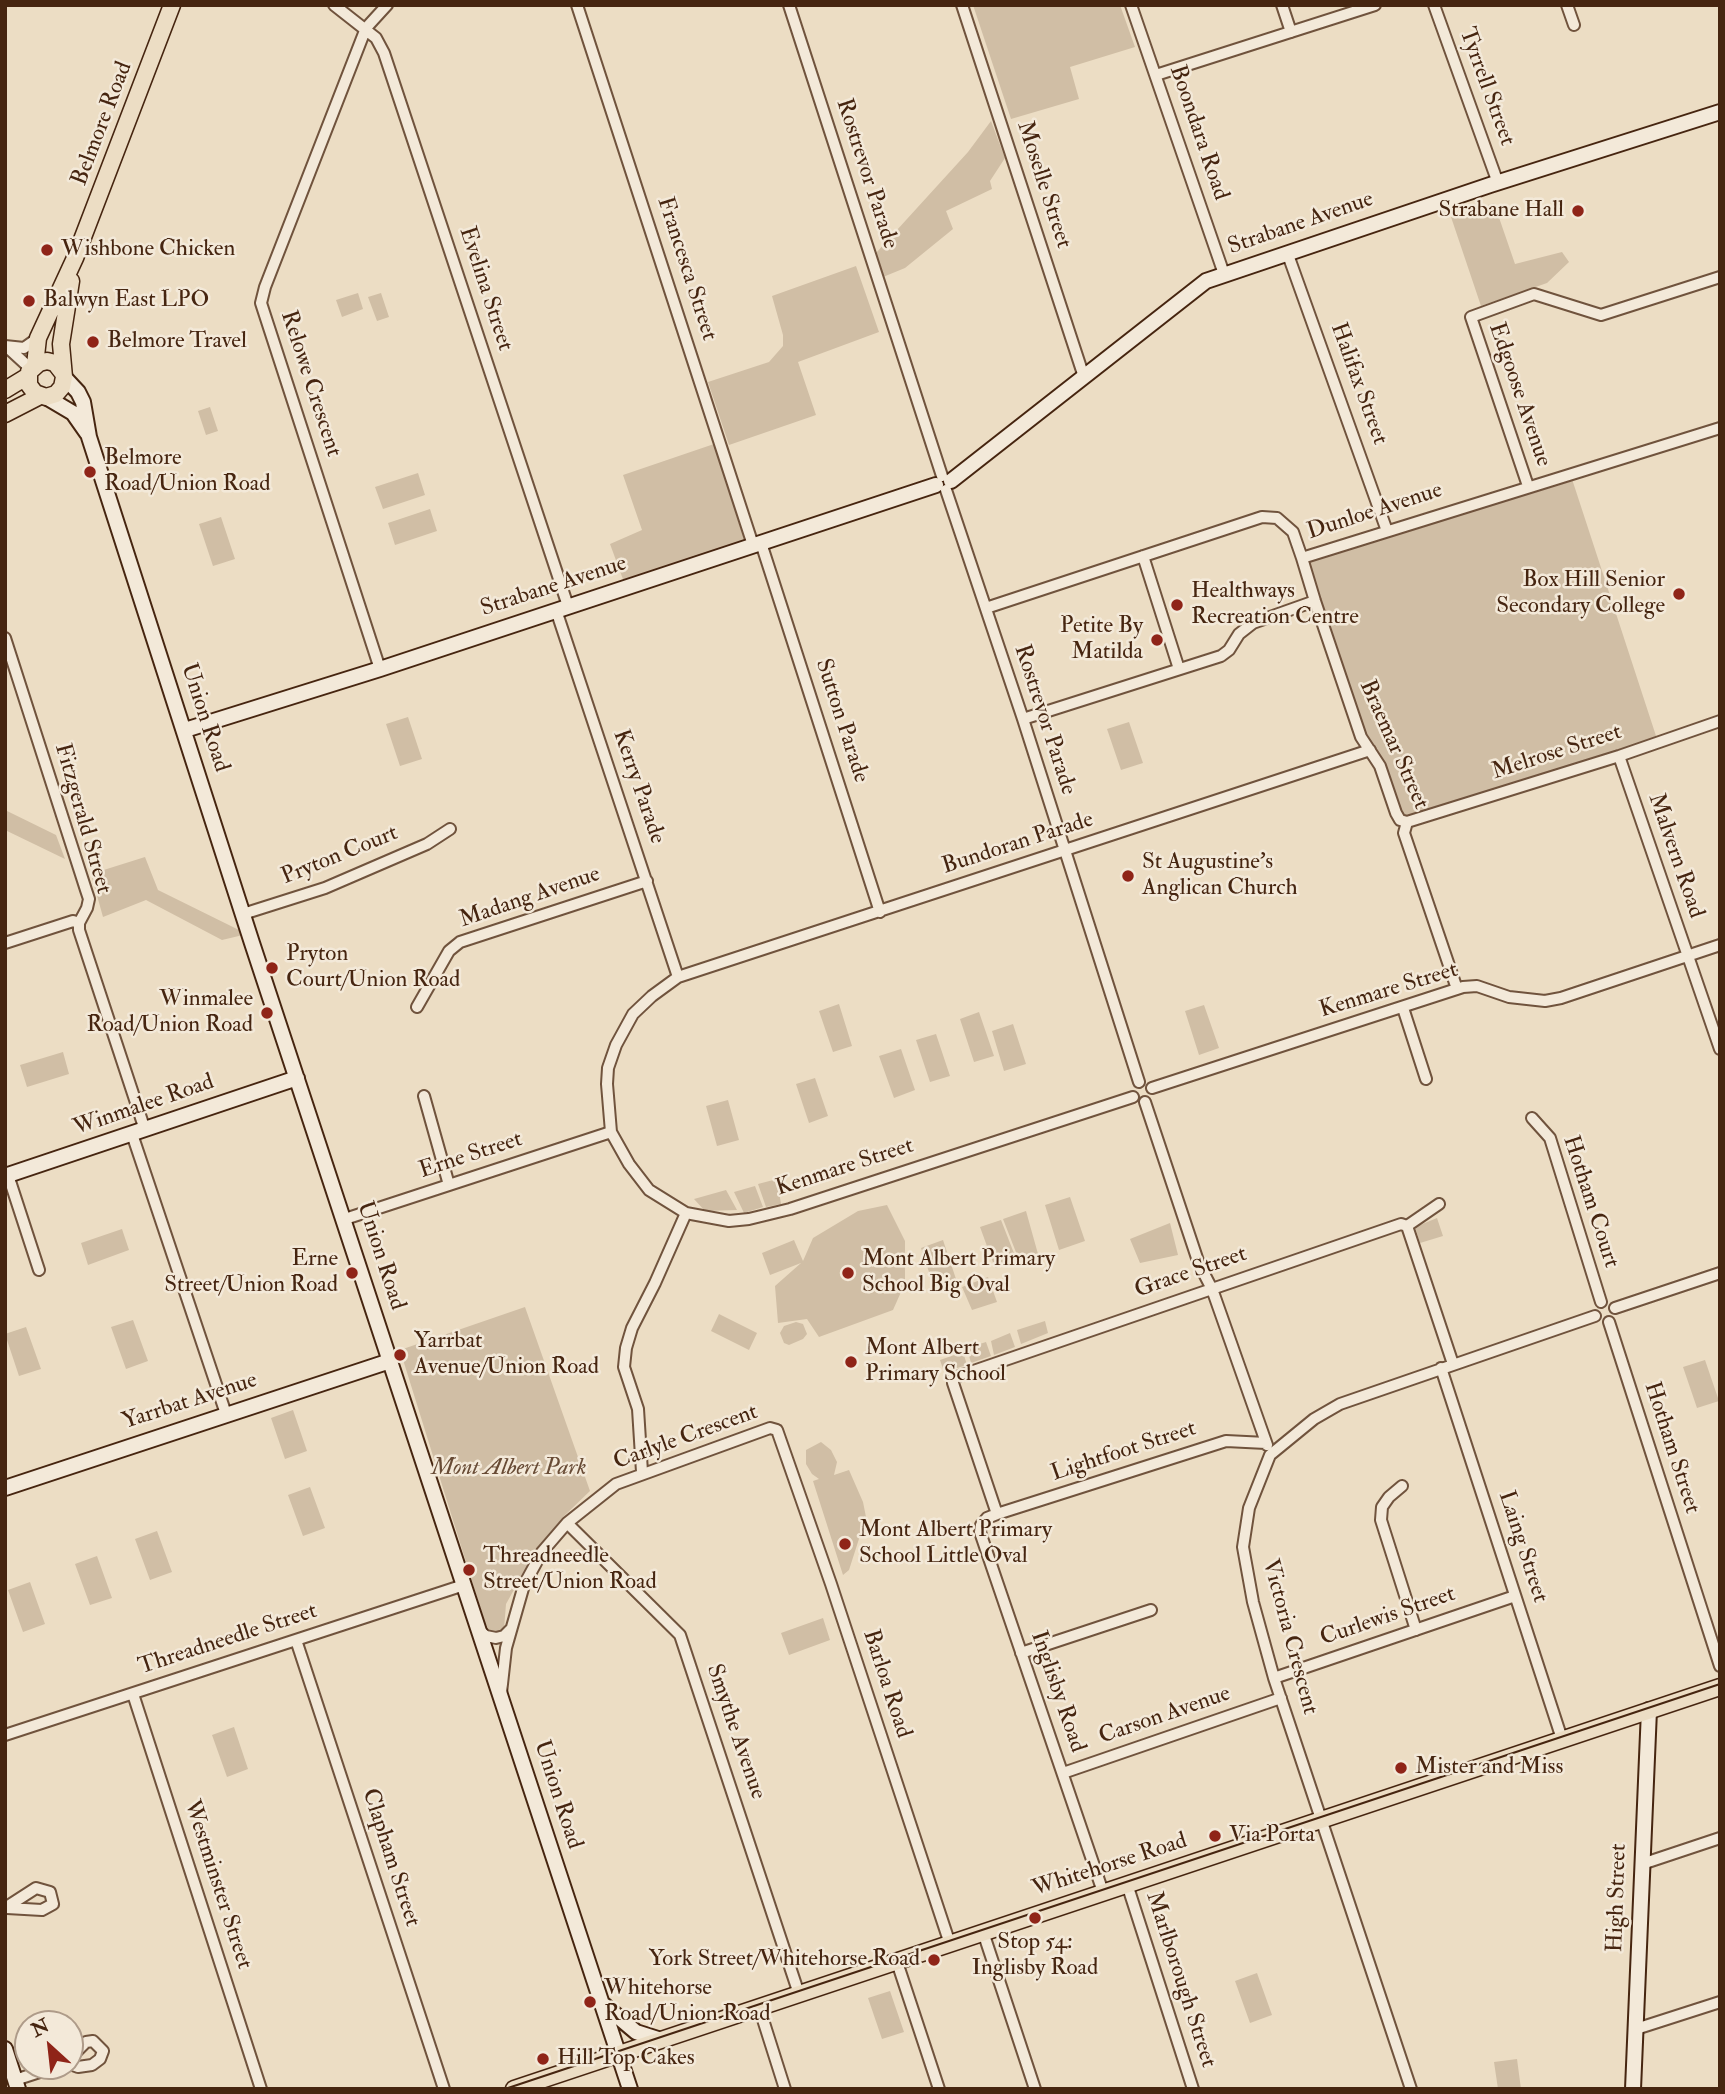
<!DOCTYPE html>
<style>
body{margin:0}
#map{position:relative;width:1725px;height:2094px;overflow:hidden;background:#ecddc4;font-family:"IM FELL Double Pica",serif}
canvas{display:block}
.frame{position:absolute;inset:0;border:7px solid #462510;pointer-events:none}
.north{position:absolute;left:14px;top:2010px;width:70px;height:70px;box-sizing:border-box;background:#f3e9d9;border:2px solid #ae9b89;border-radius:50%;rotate:333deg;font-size:19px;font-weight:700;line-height:28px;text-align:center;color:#462510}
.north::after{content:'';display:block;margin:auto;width:24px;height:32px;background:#8f2418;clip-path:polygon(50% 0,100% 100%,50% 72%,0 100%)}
</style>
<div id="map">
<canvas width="1725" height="2094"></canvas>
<div class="frame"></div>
<div class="north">N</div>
</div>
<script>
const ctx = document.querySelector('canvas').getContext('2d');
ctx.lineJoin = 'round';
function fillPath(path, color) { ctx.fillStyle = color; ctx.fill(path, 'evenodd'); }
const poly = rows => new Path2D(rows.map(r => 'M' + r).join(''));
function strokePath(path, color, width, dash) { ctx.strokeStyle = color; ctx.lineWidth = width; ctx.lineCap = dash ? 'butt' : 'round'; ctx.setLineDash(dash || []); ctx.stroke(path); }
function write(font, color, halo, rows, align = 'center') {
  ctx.font = font + ' "IM FELL Double Pica",serif'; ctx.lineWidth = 5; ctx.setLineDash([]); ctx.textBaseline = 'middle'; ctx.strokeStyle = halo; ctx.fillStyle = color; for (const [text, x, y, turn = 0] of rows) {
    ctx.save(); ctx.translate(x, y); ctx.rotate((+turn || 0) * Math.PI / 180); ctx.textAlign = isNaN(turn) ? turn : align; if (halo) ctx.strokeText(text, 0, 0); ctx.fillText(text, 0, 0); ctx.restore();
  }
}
fillPath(poly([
 [973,5,1120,5,1135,47,1070,67,1079,99,1011,119],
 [991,121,1005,158,990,181,992,189,946,211,953,229,905,268,883,277,876,253,968,152],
 [1494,203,1515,264,1562,252,1569,262,1547,283,1481,306,1451,217],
 [856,266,879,332,798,362,816,415,729,445,708,382,769,362,783,346,783,335,772,296],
 [358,293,363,309,342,317,336,300],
 [381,293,389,317,377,321,368,297],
 [210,407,218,431,206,435,198,411],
 [714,444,745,542,624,582,610,544,642,530,623,475],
 [418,473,425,495,383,509,375,487],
 [1571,476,1658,742,1400,820,1370,750,1302,558],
 [430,509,437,531,395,545,388,523],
 [221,517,235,559,213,566,199,524],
 [408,717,422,759,400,766,386,724],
 [1129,722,1143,763,1121,770,1107,729],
 [5,810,56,835,65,859,5,830],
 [145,857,158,890,239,930,243,935,222,940,146,900,103,917,91,874],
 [839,1004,852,1046,833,1052,819,1011],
 [1204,1005,1219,1048,1199,1055,1185,1011],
 [979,1012,994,1056,974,1062,960,1019],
 [1013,1024,1026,1064,1004,1071,992,1031],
 [936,1034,950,1076,930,1082,916,1040],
 [901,1049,915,1090,894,1098,879,1056],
 [63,1052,69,1074,27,1087,20,1065],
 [815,1078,828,1116,809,1123,796,1084],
 [728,1100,739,1140,717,1146,706,1106],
 [777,1179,781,1204,766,1207,758,1184],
 [755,1186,763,1207,744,1213,734,1192],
 [726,1190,737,1210,705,1211,694,1199],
 [1070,1197,1085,1241,1059,1250,1045,1205],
 [887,1205,905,1241,905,1283,893,1310,819,1337,807,1319,778,1323,775,1286,801,1263,770,1275,762,1253,794,1240,803,1261,813,1238,858,1211],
 [1026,1211,1038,1254,1019,1260,1003,1219],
 [1437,1218,1443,1236,1420,1243,1415,1227],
 [1001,1220,1017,1261,995,1268,980,1227],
 [1170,1223,1178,1255,1140,1263,1130,1239],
 [122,1229,129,1250,88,1265,81,1243],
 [943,1240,957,1282,935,1290,921,1248],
 [988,1277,997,1302,972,1310,962,1287],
 [525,1307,590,1491,564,1516,539,1545,506,1604,504,1629,492,1635,485,1623,400,1350],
 [719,1314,757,1333,749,1350,711,1331],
 [133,1320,148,1361,126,1369,111,1327],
 [1045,1321,1048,1333,1021,1344,1017,1330],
 [796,1322,803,1324,807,1334,803,1339,789,1345,784,1343,780,1333,784,1326],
 [26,1327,41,1369,19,1376,5,1334],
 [1010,1333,1015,1347,994,1355,991,1341],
 [986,1342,991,1356,971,1363,967,1348],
 [963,1352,967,1365,944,1372,940,1360],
 [1705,1360,1719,1401,1697,1408,1683,1367],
 [293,1410,307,1451,285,1459,271,1418],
 [821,1442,831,1450,837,1462,834,1475,849,1470,863,1502,866,1517,849,1570,843,1575,813,1481,819,1479,812,1474,806,1464,806,1450],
 [310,1487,325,1528,303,1536,288,1495],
 [157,1531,172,1572,150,1580,135,1539],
 [97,1556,112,1598,90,1605,75,1564],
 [30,1582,45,1624,23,1632,8,1590],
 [823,1618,830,1640,789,1655,781,1633],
 [234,1727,248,1769,227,1777,212,1735],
 [1257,1973,1272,2015,1250,2023,1235,1981],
 [890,1991,904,2032,882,2039,868,1998],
 [1517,2059,1521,2089,1498,2089,1494,2062]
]), '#d0bea5');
const street = poly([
 [334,5,376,38,384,53,568,606],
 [577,5,753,545],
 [789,5,942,476],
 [962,5,1084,377],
 [1131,5,1224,274],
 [1282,5,1291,32],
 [1434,5,1498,183],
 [1567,5,1574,25],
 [1156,75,1375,5],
 [1287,252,1387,531],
 [5,346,24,348,38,338],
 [7,347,31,369],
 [1528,486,1471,317,1534,294,1601,315,1720,277],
 [946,490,1023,719,1139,1082],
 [761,543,880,912],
 [1143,556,1179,669],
 [1302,558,1315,601,1361,737,1380,766,1396,813,1400,820,1407,822],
 [986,608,1262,517,1277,518,1293,532,1302,558,1720,428],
 [556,610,678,977],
 [5,638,86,890,89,899,87,908,79,923,79,930,145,1130],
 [380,669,261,303,265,287,366,28,387,5],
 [1023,719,1221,656,1229,650,1239,634,1253,623,1315,601],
 [1619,756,1720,1049],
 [1407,822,1619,756,1720,721],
 [1407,822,1404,833,1457,989],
 [243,914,325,888,427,844,450,829],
 [5,943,73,921,79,923],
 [417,1007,449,951,460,942,647,881],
 [1403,1008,1426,1079],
 [1152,1088,1463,987,1477,986,1509,997,1545,1001,1561,998,1720,945],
 [424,1096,449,1185],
 [1133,1097,790,1209,749,1219,729,1221,686,1213,649,1190,629,1164,611,1132,607,1084,608,1068,616,1045,633,1014,652,996,678,977,1370,750],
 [1145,1102,1199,1264,1212,1289,1267,1445],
 [1532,1118,1550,1138,1601,1302],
 [132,1134,226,1414],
 [8,1175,39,1270],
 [345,1219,611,1132],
 [1407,1226,1453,1364],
 [1615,1308,1720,1273],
 [1609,1322,1720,1666],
 [1441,1368,1562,1739],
 [642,1472,638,1409,624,1367,626,1348,632,1328,655,1283,686,1213],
 [1402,1486,1389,1497,1382,1507,1381,1520,1416,1630],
 [997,1514,953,1383,953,1378,1401,1224,1407,1226,1439,1204],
 [567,1523,680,1635,799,1994],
 [479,1630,486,1636,496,1638,504,1636,511,1629],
 [296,1640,444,2089],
 [1021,1653,1151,1610],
 [1274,1678,1515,1596],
 [501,1693,506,1648,524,1585,542,1552,567,1523,616,1484,770,1428,777,1430,831,1584,950,1944],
 [133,1694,261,2089],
 [5,1735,464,1585],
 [1063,1773,1281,1698],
 [1642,1864,1720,1838],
 [1127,1884,1193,2089],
 [1103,1892,980,1532,981,1525,987,1518,997,1514,1226,1441,1266,1443],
 [5,1908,36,1888,50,1892,53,1904,42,1910,7,1908],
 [983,1932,1035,2089],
 [897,1962,939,2089],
 [759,2007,785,2089],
 [1636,2029,1720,2002],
 [70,2058,86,2042,93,2041,103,2051,100,2059,92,2065,78,2067,70,2064],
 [15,2080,58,2066],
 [1411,2089,1274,1678,1253,1602,1243,1547,1249,1508,1270,1455,1314,1419,1340,1404,1595,1316]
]);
const secondary = poly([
 [64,377,78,392,83,402,89,437,252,943,630,2089],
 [46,397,73,413,87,433],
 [951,481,1206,281,1490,185,1720,112],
 [185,730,380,669,936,485],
 [5,1176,297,1078],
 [5,1488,390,1361],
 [604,2005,636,2032,661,2040],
 [5,2049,18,2089],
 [1633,2089,1649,1710]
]);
const primary = poly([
 [35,365,38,338,75,258,172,5],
 [62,372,55,363,47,361,39,363,29,372,29,385,35,393,46,397,56,394,62,387,64,377,61,344,71,281],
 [5,390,28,376],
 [5,414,40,396],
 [514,2089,1720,1687]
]);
strokePath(street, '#70533d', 14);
strokePath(secondary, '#462510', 18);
strokePath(primary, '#462510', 19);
strokePath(street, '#f3e9d9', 10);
strokePath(secondary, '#f3e9d9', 14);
strokePath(primary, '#ecddc4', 16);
strokePath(poly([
 [505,2089,1720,1684]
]), '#462510', 2);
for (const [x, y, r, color] of [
 [1578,211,7,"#8f2418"],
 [47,250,7,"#8f2418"],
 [29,301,7,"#8f2418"],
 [93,342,7,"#8f2418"],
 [90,472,7,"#8f2418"],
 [1679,594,7,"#8f2418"],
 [1177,605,7,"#8f2418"],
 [1157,640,7,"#8f2418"],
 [1128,876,7,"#8f2418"],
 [272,968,7,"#8f2418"],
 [267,1013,7,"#8f2418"],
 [352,1273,7,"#8f2418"],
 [848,1273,7,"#8f2418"],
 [400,1355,7,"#8f2418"],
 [851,1362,7,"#8f2418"],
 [845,1544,7,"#8f2418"],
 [469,1570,7,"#8f2418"],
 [1401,1768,7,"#8f2418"],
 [1215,1836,7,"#8f2418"],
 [1035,1918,7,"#8f2418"],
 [934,1960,7,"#8f2418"],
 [590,2002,7,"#8f2418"],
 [543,2059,7,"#8f2418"]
]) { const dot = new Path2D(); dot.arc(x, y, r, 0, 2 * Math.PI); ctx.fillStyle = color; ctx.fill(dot); strokePath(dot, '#f3e9d9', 2.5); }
write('23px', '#462510', '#f3e9d9', [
 ["Tyrrell Street",1486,87,70],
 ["Belmore Road",103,124,-69],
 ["Boondara Road",1198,133,71],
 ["Rostrevor Parade",866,174,72],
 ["Moselle Street",1043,185,72],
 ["Strabane Avenue",1301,224,-19],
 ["Francesca Street",686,269,72],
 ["Evelina Street",485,289,72],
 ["Relowe Crescent",310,384,72],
 ["Halifax Street",1358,384,70],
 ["Edgoose Avenue",1519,395,71],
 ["Dunloe Avenue",1375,512,-18],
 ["Strabane Avenue",554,587,-18],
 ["Union Road",204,718,72],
 ["Rostrevor Parade",1044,720,72],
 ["Sutton Parade",841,721,72],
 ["Braemar Street",1393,745,66],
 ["Melrose Street",1557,753,-18],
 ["Kerry Parade",638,787,71],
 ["Fitzgerald Street",82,819,74],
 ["Bundoran Parade",1018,844,-18],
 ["Pryton Court",340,856,-22],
 ["Malvern Road",1675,856,71],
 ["Madang Avenue",530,898,-19],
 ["Kenmare Street",1389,991,-17],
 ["Winmalee Road",144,1106,-19],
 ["Erne Street",471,1156,-18],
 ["Kenmare Street",845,1168,-18],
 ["Hotham Court",1590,1202,72],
 ["Union Road",380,1256,72],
 ["Grace Street",1191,1273,-19],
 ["Yarrbat Avenue",190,1402,-18],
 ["Carlyle Crescent",686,1438,-20],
 ["Hotham Street",1671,1448,72],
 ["Lightfoot Street",1124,1452,-18],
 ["Laing Street",1522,1547,72],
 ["Curlewis Street",1388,1617,-19],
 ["Victoria Crescent",1289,1637,75],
 ["Threadneedle Street",228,1640,-18],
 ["Barloa Road",886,1684,72],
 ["Inglisby Road",1057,1692,71],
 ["Carson Avenue",1165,1716,-19],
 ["Smythe Avenue",735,1732,71],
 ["Union Road",557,1795,72],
 ["Clapham Street",390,1858,72],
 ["Whitehorse Road",1110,1866,-18],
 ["Westminster Street",217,1885,72],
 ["High Street",1618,1898,-88],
 ["Marlborough Street",1180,1980,72]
]);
write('23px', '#462510', '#f3e9d9', [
 ["Strabane Hall",1564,211,"right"],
 ["Wishbone Chicken",61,250],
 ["Balwyn East LPO",43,301],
 ["Belmore Travel",107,342],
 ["Belmore",104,459],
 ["Road/Union Road",104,485],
 ["Box Hill Senior",1665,581,"right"],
 ["Secondary College",1665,607,"right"],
 ["Healthways",1191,592],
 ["Recreation Centre",1191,618],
 ["Petite By",1143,627,"right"],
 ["Matilda",1143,653,"right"],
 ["St Augustine's",1142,863],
 ["Anglican Church",1142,889],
 ["Pryton",286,955],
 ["Court/Union Road",286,981],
 ["Winmalee",253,1000,"right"],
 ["Road/Union Road",253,1026,"right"],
 ["Erne",338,1260,"right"],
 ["Street/Union Road",338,1286,"right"],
 ["Mont Albert Primary",862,1260],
 ["School Big Oval",862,1286],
 ["Yarrbat",414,1342],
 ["Avenue/Union Road",414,1368],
 ["Mont Albert",865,1349],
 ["Primary School",865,1375],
 ["Mont Albert Primary",859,1531],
 ["School Little Oval",859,1557],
 ["Threadneedle",483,1557],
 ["Street/Union Road",483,1583],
 ["Mister and Miss",1415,1768],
 ["Via Porta",1229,1836],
 ["Stop 54:",1035,1943,"center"],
 ["Inglisby Road",1035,1969,"center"],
 ["York Street/Whitehorse Road",920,1960,"right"],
 ["Whitehorse",604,1989],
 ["Road/Union Road",604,2015],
 ["Hill Top Cakes",557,2059]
], 'left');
write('italic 23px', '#684b35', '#f3e9d9', [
 ["Mont Albert Park",509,1469]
]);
</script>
